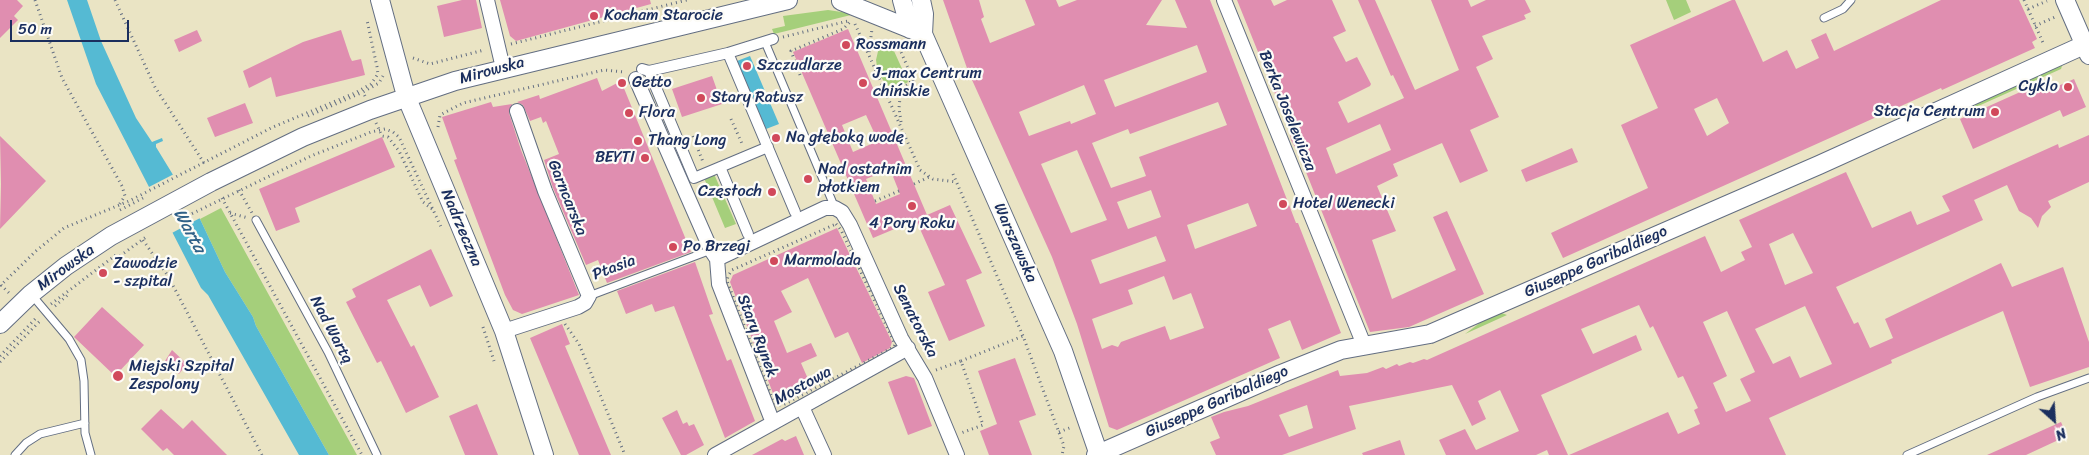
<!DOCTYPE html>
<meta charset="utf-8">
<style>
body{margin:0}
#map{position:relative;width:2089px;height:455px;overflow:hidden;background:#eae4c4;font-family:Sriracha,sans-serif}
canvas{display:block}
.north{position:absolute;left:2029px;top:395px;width:50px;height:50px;-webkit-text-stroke:4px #fdfcf7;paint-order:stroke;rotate:154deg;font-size:14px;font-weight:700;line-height:20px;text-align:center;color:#1b2f5e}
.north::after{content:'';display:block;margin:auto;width:18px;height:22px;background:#1b2f5e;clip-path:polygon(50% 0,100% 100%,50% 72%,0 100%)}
.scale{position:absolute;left:10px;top:20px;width:119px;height:22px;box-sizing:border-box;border:2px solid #1b2f5e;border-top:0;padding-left:6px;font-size:15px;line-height:18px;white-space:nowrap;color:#1b2f5e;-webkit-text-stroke:4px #fdfcf7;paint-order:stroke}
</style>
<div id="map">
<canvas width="2089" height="455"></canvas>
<div class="north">N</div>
<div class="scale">50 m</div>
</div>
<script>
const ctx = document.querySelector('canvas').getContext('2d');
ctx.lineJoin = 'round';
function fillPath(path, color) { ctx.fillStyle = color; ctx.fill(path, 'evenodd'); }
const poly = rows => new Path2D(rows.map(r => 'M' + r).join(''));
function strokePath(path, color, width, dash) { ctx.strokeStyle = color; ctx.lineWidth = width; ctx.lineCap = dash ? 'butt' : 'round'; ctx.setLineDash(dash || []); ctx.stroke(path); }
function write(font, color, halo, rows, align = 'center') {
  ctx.font = font + ' Sriracha,sans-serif'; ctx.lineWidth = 4.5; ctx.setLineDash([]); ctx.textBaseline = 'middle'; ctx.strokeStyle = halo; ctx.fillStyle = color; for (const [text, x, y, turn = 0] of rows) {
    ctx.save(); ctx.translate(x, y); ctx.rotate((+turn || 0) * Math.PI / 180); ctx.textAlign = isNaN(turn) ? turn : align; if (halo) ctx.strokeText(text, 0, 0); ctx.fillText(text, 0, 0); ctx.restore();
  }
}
fillPath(poly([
 [1666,0,1686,0,1691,12,1674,20],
 [828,10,855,14,774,34,772,29,785,26,783,16],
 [884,45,894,51,908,82,899,87,897,91,886,84,878,73,876,60,879,47],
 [2063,63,2061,69,1956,116,1959,109],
 [714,174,736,224,725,228,704,178],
 [221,208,357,455,329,455,256,326,253,317,225,272,200,219],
 [1499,312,1507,315,1465,334,1485,319]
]), '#a5cf7b');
fillPath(poly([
 [67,0,87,0,101,41,136,118,152,142,162,138,163,141,156,144,156,147,200,219,225,272,253,317,256,326,329,455,299,455,208,295,201,288,96,84],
 [750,56,779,124,766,129,737,61]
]), '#55bad3');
fillPath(poly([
 [176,173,202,217,170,234,147,188]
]), '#eae4c4');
fillPath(poly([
 [0,0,17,0,23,6,14,16,18,20,0,38],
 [462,0,476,0,482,28,444,37,437,6],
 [500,0,650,0,651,4,516,41,510,36],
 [943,0,979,0,984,17,981,19,990,43,1035,25,1025,0,1056,0,1059,7,1077,0,1162,0,1146,25,1187,28,1175,0,1210,0,1296,223,1298,223,1341,333,1302,350,1290,320,1268,329,1280,358,1117,430,1109,427,1077,324,1052,257,968,71],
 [1197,45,1207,72,1115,107,1104,80],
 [1084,85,1096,114,1071,124,1070,121,1029,136,1019,112],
 [1218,102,1227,125,1139,157,1146,176,1111,188,1092,143,1128,129,1130,134],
 [1077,150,1107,220,1071,233,1041,164],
 [1151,190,1161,217,1128,229,1117,202],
 [1248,203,1257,226,1195,249,1187,225],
 [1156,236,1166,261,1100,284,1091,260],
 [1164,276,1173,300,1191,293,1204,328,1170,340,1165,326,1121,342,1118,347,1112,345,1102,349,1092,319,1133,304,1128,290],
 [1237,0,1271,0,1274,6,1287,0,1332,0,1346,31,1333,37,1346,62,1357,57,1371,84,1370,86,1338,102,1348,123,1404,98,1393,75,1391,76,1358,0,1375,0,1415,90,1459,70,1431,0,1468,0,1471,7,1486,0,1525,0,1531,12,1524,15,1526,19,1482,36,1493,59,1476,67,1499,117,1470,130,1488,171,1460,183,1442,143,1393,164,1398,176,1377,186,1396,231,1372,240,1392,299,1456,270,1433,217,1447,211,1484,294,1409,327,1370,332,1298,152,1291,140,1290,131],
 [1380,124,1391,150,1336,174,1326,148],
 [1732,0,1735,0,1763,62,1787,50,1796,69,1819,58,1811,40,1826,33,1834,51,1941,0,2019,0,2037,39,2032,42,2035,48,1942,90,1941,88,1563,258,1551,233,1648,188,1621,125,1658,108,1630,45],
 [1717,98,1729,123,1707,136,1694,109],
 [848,29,927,215,950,205,982,273,966,280,985,326,949,341,928,292,945,285,916,220,873,238,793,52],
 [866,115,878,141,853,152,842,125],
 [890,169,900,194,876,204,866,179],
 [197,30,202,41,179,52,174,40],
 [341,30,350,57,352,61,361,59,365,75,276,97,271,77,249,88,243,71,303,42],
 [712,76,722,104,682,117,672,89],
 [597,78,602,91,621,81,691,252,607,283,598,260,586,265,553,188,544,160,559,154,546,121,543,123,541,117,530,121,523,105,517,102,539,95,540,99],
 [2074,79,2086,107,2063,117,2060,110,1973,149,1960,119,2047,80,2051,89],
 [491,102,493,107,512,104,509,113,521,150,579,295,522,314,513,310,505,295,454,160,457,159,442,117],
 [245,103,253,123,215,137,207,118],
 [2089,135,2089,182,2048,201,2051,207,2042,216,2038,228,2031,218,2019,211,2007,185,1974,200,1983,220,1836,287,1854,324,1858,322,1870,348,1893,338,1885,319,2001,263,2012,287,2063,267,2089,342,2089,367,2030,387,2003,311,1891,360,1892,363,1769,418,1786,455,1569,455,1668,412,1678,434,1700,424,1694,410,1698,408,1683,376,1678,378,1653,326,1650,328,1639,305,1581,329,1593,354,1636,335,1642,350,1541,395,1568,455,1549,455,1547,450,1536,455,1446,455,1439,440,1465,429,1476,450,1519,431,1500,390,1478,401,1486,419,1472,426,1452,385,1349,406,1356,429,1282,455,1216,455,1210,442,1220,438,1211,417,1224,412,1248,406,1338,370,1340,376,1367,373,1383,367,1386,369,1397,364,1399,366,1410,362,1413,363,1424,359,1427,360,1705,236,1721,272,1745,260,1741,252,1752,247,1739,220,1846,172,1872,228,1911,211,1917,225,1950,211,1942,196,2058,144,2059,148],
 [1793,233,1813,273,1785,285,1769,244],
 [1805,306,1832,364,1800,378,1790,356,1773,364,1755,329],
 [1727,311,1755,372,1740,379,1751,401,1726,412,1713,383,1727,376,1703,322],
 [1307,405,1313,428,1289,437,1279,415],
 [0,136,46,181,0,229,1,184],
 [382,137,395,167,295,208,300,222,276,231,259,189],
 [1572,148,1578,162,1526,182,1521,170],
 [837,228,892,342,890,348,862,363,848,332,835,338,808,278,781,291,792,312,774,321,787,353,811,343,817,356,801,363,812,388,782,403,776,401,730,282,733,275],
 [431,249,453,296,430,307,420,285,387,300,411,347,414,345,439,397,406,413,381,361,377,363,346,302,356,297,352,289],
 [695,262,713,314,709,315,727,361,731,359,755,421,725,438,674,306,655,312,652,304,626,314,617,291],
 [102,307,144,345,115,376,74,337],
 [562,324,570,344,565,346,611,455,579,455,530,338],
 [172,350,187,364,179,374,165,361],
 [1015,358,1036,415,1019,421,1032,455,989,455,980,431,997,424,978,371],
 [906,376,914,378,932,426,908,435,888,382],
 [477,404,498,455,465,455,449,416],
 [161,409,183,429,192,420,227,455,174,455,167,448,163,451,141,429],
 [677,410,683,424,687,422,689,426,694,424,704,445,686,455,681,455,662,418],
 [2061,422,2067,436,2026,455,1987,455],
 [796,436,804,455,752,455,782,439,785,441],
 [1400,440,1405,455,1363,455,1362,453]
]), '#e08eb0');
const service = poly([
 [1824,18,1843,9,1851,0],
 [765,42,835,208],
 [256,220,328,352,377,455],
 [31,294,69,339,81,360,84,381,85,433,91,455],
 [589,296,711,250],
 [15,455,26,443,40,434,85,423],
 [1907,455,2037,397,2089,378]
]);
const pedestrian = poly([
 [728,53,795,212],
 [642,69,649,71,728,53,773,39],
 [649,71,694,178,768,147],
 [720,167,748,234]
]);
const minor = poly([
 [487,0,503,68],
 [1224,0,1364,345],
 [636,79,711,250,717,259,719,284,773,423],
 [717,259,825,208,835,208,842,212,850,225,901,338,925,378,957,455],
 [504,331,578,307,585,303,589,296,545,191,517,111],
 [802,407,824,455],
 [715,455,908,348]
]);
const tertiary = poly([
 [380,0,406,96,504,331,544,455],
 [902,0,910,29],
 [921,0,924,14,923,34,1063,351,1099,455],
 [2065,0,2089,55],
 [841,1,923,34],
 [0,324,31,294,66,266,111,236,211,182,303,137,370,110,455,81,788,0],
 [1096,455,1281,374,1341,350,1430,334,1819,165,2084,45]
]);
strokePath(service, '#636e82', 9);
strokePath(pedestrian, '#636e82', 12);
strokePath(minor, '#636e82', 16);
strokePath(tertiary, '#636e82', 20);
strokePath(poly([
 [35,0,62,78,122,186,125,196,119,205],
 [115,0,155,87,204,163],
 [2024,0,2044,45],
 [2028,9,2047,1],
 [855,24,920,170,933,179,957,182],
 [2035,26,2055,17],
 [783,37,848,21],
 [893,40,898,45,914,82],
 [511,44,687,0],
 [869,52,872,29],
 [413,58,430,64,484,50],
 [800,75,791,51,843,29,850,22],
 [365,96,363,92,379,83,383,76],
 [308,116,363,92],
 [731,119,743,146],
 [901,122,899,108,901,88,909,84,912,79],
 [376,123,382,136,388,137,399,151,423,202,432,209],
 [438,127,440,115,463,103,604,70,624,72],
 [693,136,703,162],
 [953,174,1023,336,1064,446,1062,455],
 [914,184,929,177],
 [239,190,252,213],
 [222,198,362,455],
 [875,201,899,191],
 [120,210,143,198],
 [230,213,248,218],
 [183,218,311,156,371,132,385,129,393,132,399,137,442,229],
 [836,224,841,230,895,344,894,347,783,405,777,405,773,400,727,281,728,276,732,270,836,224],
 [143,240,168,276,262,455],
 [120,256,146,237],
 [1,285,9,293],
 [0,286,36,251,64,228,129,201,273,127,355,93,371,84,378,74,377,67,367,20],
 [51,304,116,255],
 [55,306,70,293],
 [565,324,579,344,625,455],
 [483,327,494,361],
 [0,356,37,317],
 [961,361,1023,336],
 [0,362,40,321],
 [936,370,961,361,983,425,961,433],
 [1059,432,1072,427]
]), '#636e82', 3, [1, 4]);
strokePath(service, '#fff', 7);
strokePath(pedestrian, '#fff', 10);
strokePath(minor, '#fff', 14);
strokePath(tertiary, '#fff', 18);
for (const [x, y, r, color] of [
 [594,16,5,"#d1495b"],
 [846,45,5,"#d1495b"],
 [747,66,5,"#d1495b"],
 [622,83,5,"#d1495b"],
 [863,83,5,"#d1495b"],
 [2068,87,5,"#d1495b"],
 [701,98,5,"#d1495b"],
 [1995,112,5,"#d1495b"],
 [629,113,5,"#d1495b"],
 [776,138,5,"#d1495b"],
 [638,141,5,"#d1495b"],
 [645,158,5,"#d1495b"],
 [808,179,5,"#d1495b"],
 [772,192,5,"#d1495b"],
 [1283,204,5,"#d1495b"],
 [912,206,5,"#d1495b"],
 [673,247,5,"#d1495b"],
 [774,261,5,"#d1495b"],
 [103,273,5,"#d1495b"],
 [118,376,6,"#d1495b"]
]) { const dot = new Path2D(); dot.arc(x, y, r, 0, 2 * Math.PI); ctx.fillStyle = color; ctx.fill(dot); strokePath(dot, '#fdfcf7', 2); }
write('16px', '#1b2f5e', '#fdfcf7', [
 ["Kocham Starocie",604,16],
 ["Rossmann",856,45],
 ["Szczudlarze",757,66],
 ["J-max Centrum",873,74],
 ["chińskie",873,92],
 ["Getto",632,83],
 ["Cyklo",2058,87,"right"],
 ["Stary Ratusz",711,98],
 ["Stacja Centrum",1985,112,"right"],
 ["Flora",639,113],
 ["Na głęboką wodę",786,138],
 ["Thang Long",648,141],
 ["BEYTI",635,158,"right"],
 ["Nad ostatnim",818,170],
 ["płotkiem",818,188],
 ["Częstoch",762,192,"right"],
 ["Hotel Wenecki",1293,204],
 ["4 Pory Roku",912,224,"center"],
 ["Po Brzegi",683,247],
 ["Marmolada",784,261],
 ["Zawodzie",113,264],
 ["- szpital",113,282],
 ["Miejski Szpital",129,367],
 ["Zespolony",129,385]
], 'left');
write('16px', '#1b2f5e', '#fdfcf7', [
 ["Mirowska",492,71,-15],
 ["Berka Joselewicza",1287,111,68],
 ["Garncarska",567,198,68],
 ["Nadrzeczna",461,228,67],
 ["Warszawska",1015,243,66],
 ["Giuseppe Garibaldiego",1596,262,-24],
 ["Mirowska",66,268,-36],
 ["Ptasia",614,268,-21],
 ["Senatorska",915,321,63],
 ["Nad Wartą",331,330,62],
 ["Stary Rynek",757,336,69],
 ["Mostowa",803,386,-29],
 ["Giuseppe Garibaldiego",1217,402,-24]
]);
write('italic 18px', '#2f6087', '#fdfcf7', [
 ["Warta",189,231,61]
]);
</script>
